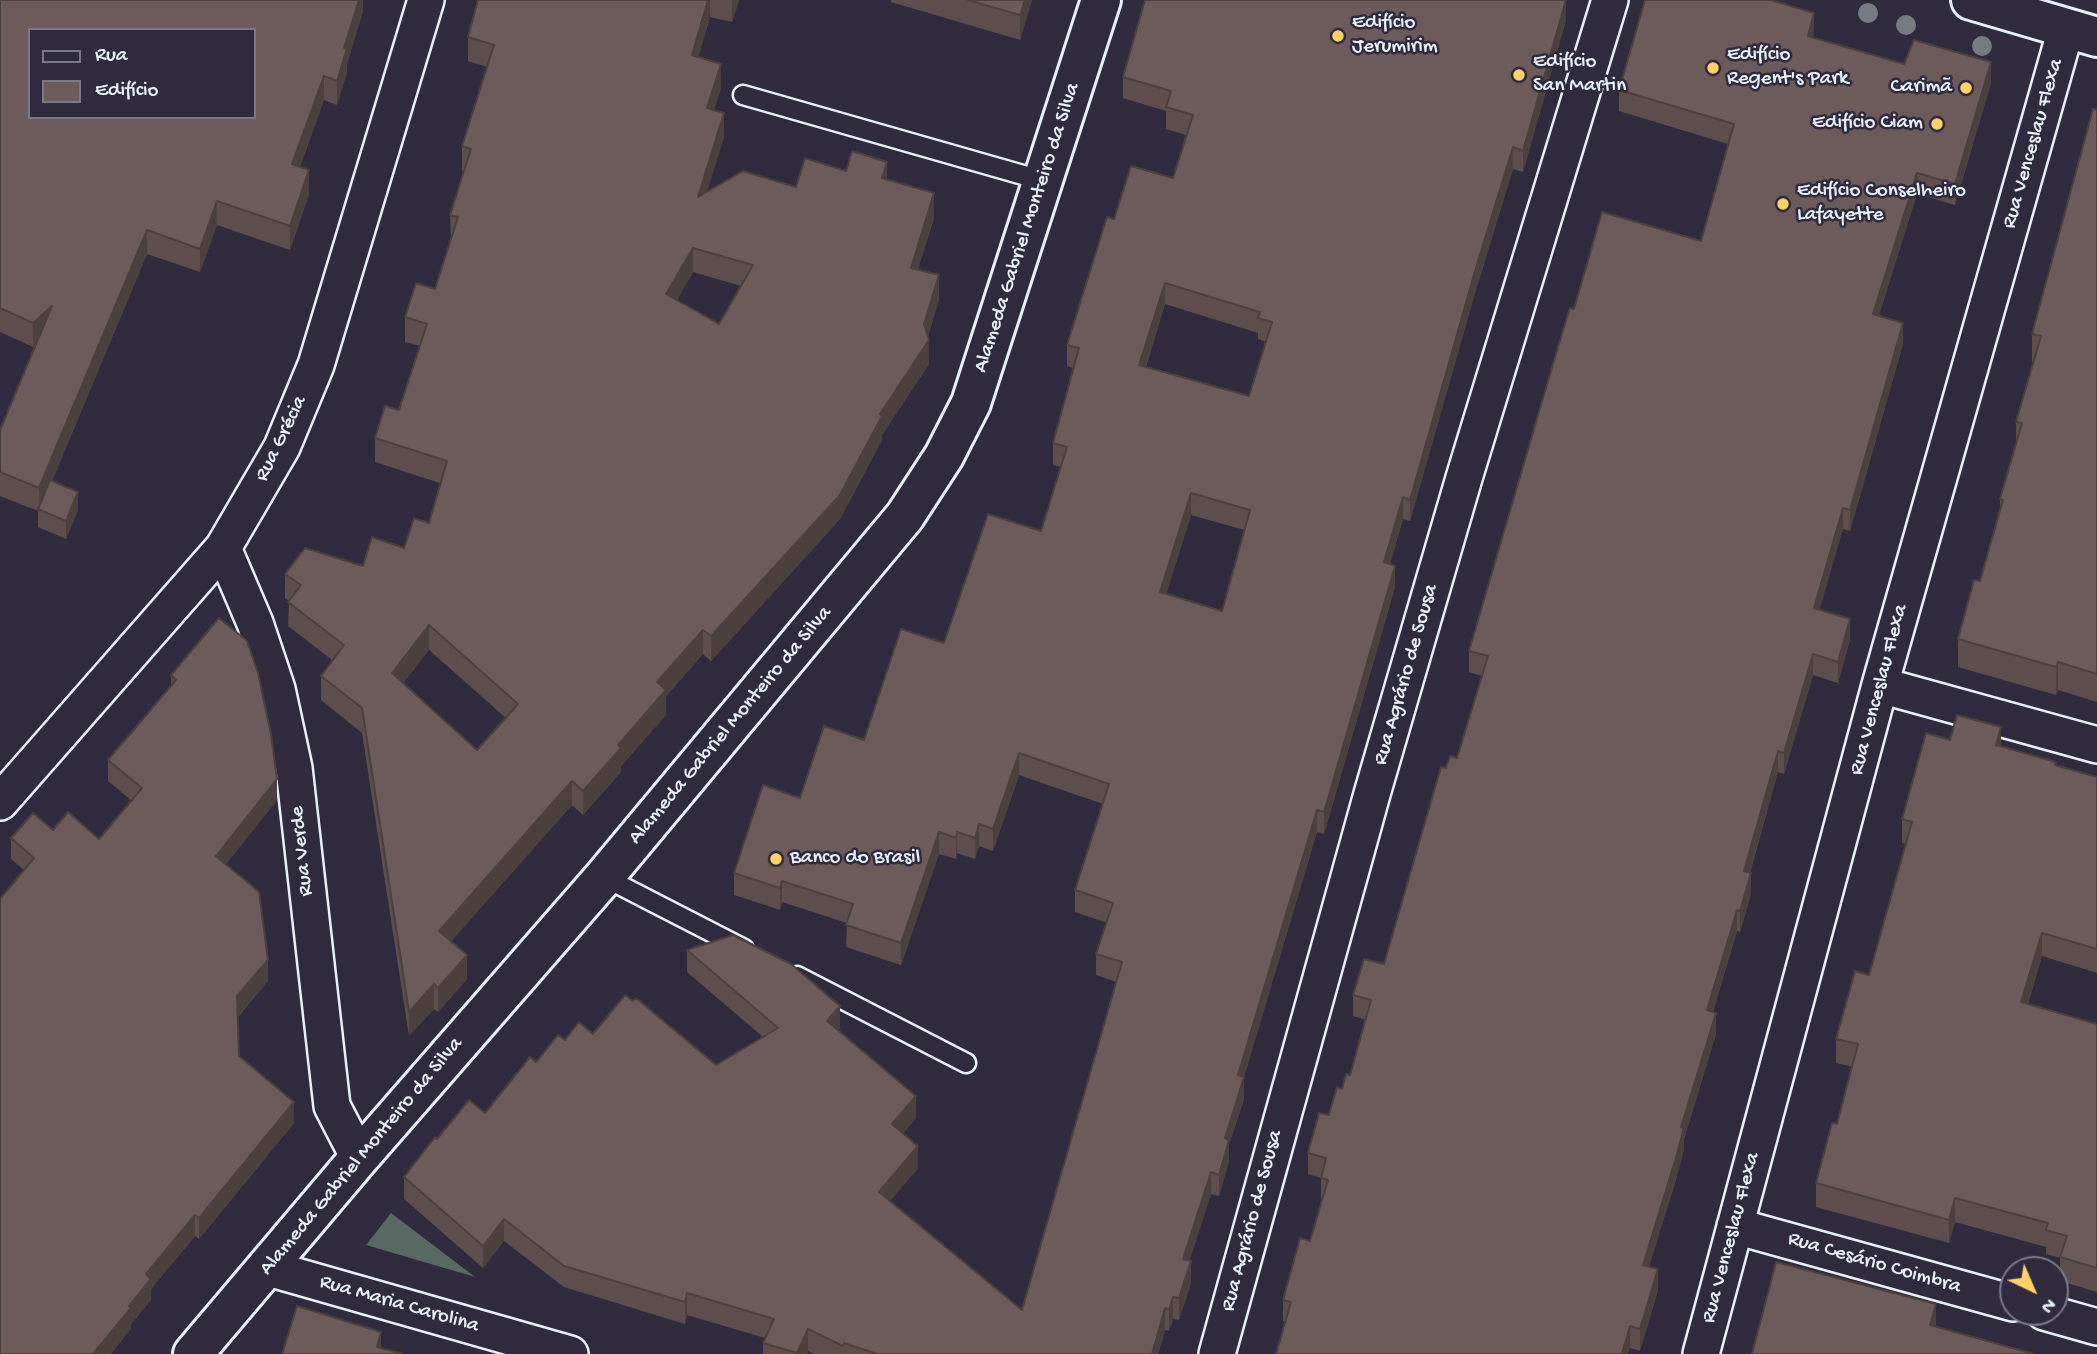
<!DOCTYPE html>
<meta charset="utf-8">
<style>
body{margin:0}
#map{position:relative;width:2097px;height:1354px;overflow:hidden;background:#2f2a3d;font-family:"Gochi Hand",sans-serif}
canvas{display:block}
.legend{position:absolute;left:28px;top:28px;width:228px;height:91px;box-sizing:border-box;background:#2f2a3d;border:2px solid #797a88;margin:0;padding:9px 12px;list-style:none;font-size:21px;color:#e8f1f8}
.legend li{display:flex;align-items:center;gap:14px;height:35px}
.legend b{width:35px;border:2px solid #797a88}
.north{position:absolute;left:1999px;top:1256px;width:70px;height:70px;box-sizing:border-box;background:#2f2a3d;border:2px solid #797a88;border-radius:50%;rotate:136deg;font-size:19px;font-weight:700;line-height:28px;text-align:center;color:#e8f1f8}
.north::after{content:'';display:block;margin:auto;width:24px;height:32px;background:#ffd166;clip-path:polygon(50% 0,100% 100%,50% 72%,0 100%)}
</style>
<div id="map">
<canvas width="2097" height="1354"></canvas>
<ul class="legend">
<li><b style="height:9px;background:#2f2a3d"></b>Rua</li>
<li><b style="height:19px;background:#6c5b5a"></b>Edifício</li>
</ul>
<div class="north">N</div>
</div>
<script>
const ctx = document.querySelector('canvas').getContext('2d');
ctx.lineJoin = 'round';
function fillPath(path, color) { ctx.fillStyle = color; ctx.fill(path, 'evenodd'); }
const poly = rows => new Path2D(rows.map(r => 'M' + r).join(''));
function strokePath(path, color, width, dash) { ctx.strokeStyle = color; ctx.lineWidth = width; ctx.lineCap = dash ? 'butt' : 'round'; ctx.setLineDash(dash || []); ctx.stroke(path); }
function write(font, color, halo, rows, align = 'center') {
  ctx.font = font + ' "Gochi Hand",sans-serif'; ctx.lineWidth = 5; ctx.setLineDash([]); ctx.textBaseline = 'middle'; ctx.strokeStyle = halo; ctx.fillStyle = color; for (const [text, x, y, turn = 0] of rows) {
    ctx.save(); ctx.translate(x, y); ctx.rotate((+turn || 0) * Math.PI / 180); ctx.textAlign = isNaN(turn) ? turn : align; if (halo) ctx.strokeText(text, 0, 0); ctx.fillText(text, 0, 0); ctx.restore();
  }
}
fillPath(poly([
 [391,1213,475,1277,366,1245]
]), '#576962');
const lane = poly([
 [743,95,1044,181],
 [604,877,744,949],
 [797,976,966,1063]
]);
const street = poly([
 [223,548,255,623,277,689,294,768,332,1106,359,1158],
 [1880,685,2097,745],
 [0,802,223,548,282,447,316,365,426,0],
 [1735,1226,2013,1303],
 [268,1268,570,1354],
 [2044,1312,2097,1327],
 [1217,1354,1372,794,1464,478,1610,0],
 [1701,1354,1880,685,2066,29]
]);
const secondary = poly([
 [193,1354,359,1158,604,877,905,516,944,456,971,403,1101,0]
]);
const highway = poly([
 [1971,0,2097,37]
]);
strokePath(lane, '#e8f1f8', 23);
strokePath(street, '#e8f1f8', 40);
strokePath(secondary, '#e8f1f8', 44);
strokePath(highway, '#e8f1f8', 44);
strokePath(lane, '#2f2a3d', 18);
strokePath(street, '#2f2a3d', 35);
strokePath(secondary, '#2f2a3d', 38);
strokePath(highway, '#2f2a3d', 38);
ctx.fillStyle = '#757a83';
for (const [x, y] of [
 [1868,13],
 [1906,25],
 [1982,46]
]) { ctx.beginPath(); ctx.arc(x, y, 10, 0, 2 * Math.PI); ctx.fill(); }
fillPath(poly([
 [0,0,363,0,363,11,347,64,347,72,337,105,324,100,300,167,309,194,290,250,217,225,200,272,147,254,52,481,78,510,66,539,38,527,38,511,0,496,0,430,36,344,33,347,0,332],
 [478,0,739,0,732,22,710,17,698,57,721,88,714,110,724,137,707,191,796,187,846,171,887,179,934,218,918,269,939,300,928,336,929,364,882,435,882,440,840,519,711,661,703,654,666,696,666,715,621,766,621,772,583,815,572,805,451,941,467,979,438,1012,434,1009,409,1036,362,733,321,700,321,676,332,660,288,626,289,601,285,598,285,574,363,566,404,548,429,523,440,483,375,462,375,438,399,410,420,346,405,342,405,317,435,289,451,239,450,215,464,171,462,171,462,146,487,67,468,61,468,37],
 [693,272,741,286,719,324,677,300],
 [429,650,506,718,477,750,403,683],
 [891,0,1032,0,1020,40,891,2],
 [1566,20,1523,172,1513,169,1475,293,1410,521,1403,519,1390,564,1395,587,1329,817,1324,834,1317,832,1244,1077,1244,1099,1229,1145,1229,1161,1219,1196,1211,1194,1189,1261,1191,1283,1179,1320,1173,1319,1169,1331,1165,1330,1158,1354,814,1354,808,1351,807,1354,763,1354,763,1343,765,1338,687,1315,685,1324,564,1287,504,1241,483,1268,404,1199,404,1177,437,1139,485,1113,536,1062,565,1040,593,1034,716,1065,763,1037,687,972,687,950,840,1028,838,1030,916,1118,903,1133,918,1168,890,1201,1022,1310,1116,982,1096,975,1096,954,1107,923,1075,912,1075,890,1103,804,1019,775,993,851,979,846,975,859,957,853,956,859,939,854,901,965,846,947,847,923,782,902,780,910,734,895,734,873,800,798,864,740,1041,531,1061,467,1053,465,1053,443,1073,368,1067,366,1067,345,1114,219,1173,178,1186,135,1166,129,1166,111,1123,98,1123,77],
 [1165,304,1258,333,1258,339,1266,342,1249,396,1146,367],
 [1191,515,1244,530,1222,611,1166,594],
 [1814,34,1813,37,1904,64,1991,83,1955,205,1917,194,1879,315,1903,344,1850,531,1843,529,1819,609,1850,640,1838,683,1813,675,1784,774,1778,772,1750,873,1751,894,1740,932,1737,931,1713,1012,1716,1034,1684,1139,1684,1149,1675,1183,1649,1266,1658,1290,1640,1351,1630,1348,1283,1321,1283,1300,1310,1241,1322,1200,1321,1199,1321,1178,1308,1174,1308,1153,1350,1075,1366,1020,1353,1016,1353,995,1384,964,1446,768,1457,758,1482,676,1469,672,1469,651,1574,309,1701,241,1728,144,1619,111,1619,90],
 [2097,110,2097,702,2058,690,2056,695,1958,667,1958,639,1980,581,2000,508,2000,499,2016,443,2016,422,2034,362,2032,362,2032,334],
 [219,618,277,800,226,864,268,981,238,1017,239,1056,294,1123,199,1239,195,1236,151,1289,151,1300,131,1324,131,1329,24,870,11,859,11,838,53,830,99,839,131,800,108,781,108,760,171,687,171,675],
 [1950,740,2001,746,2056,766,2097,777,2097,973,2042,956,2028,1004,2097,1024,2097,1292,2060,1281,2060,1258,2046,1254,2046,1247,1955,1222,1949,1243,1816,1207,1816,1183,1837,1124,1853,1067,1836,1063,1836,1039,1869,975,1906,844,1902,843,1902,819]
]), '#5d4e4d');
fillPath(poly([
 [359,0,363,0,363,11,347,64,347,72,337,105,337,81,344,48],
 [708,0,710,0,710,17,692,80,692,55],
 [732,0,739,0,732,22],
 [1025,0,1032,0,1020,40,1020,15],
 [1566,0,1566,20,1523,172,1523,151],
 [1814,13,1814,34,1808,57,1808,36],
 [1991,62,1991,83,1955,205,1955,184],
 [721,64,721,88,707,133,707,108],
 [324,76,324,100,292,188,292,164],
 [724,113,724,137,698,221,698,197],
 [1513,147,1513,169,1475,293,1410,521,1410,500,1475,271],
 [887,162,887,186,882,178],
 [309,170,309,194,290,250,290,226],
 [1917,173,1917,194,1873,335,1873,314],
 [934,193,934,218,911,292,911,268],
 [217,201,217,225,200,272,200,249],
 [147,230,147,254,39,512,39,488],
 [693,248,693,272,666,318,666,294],
 [939,275,939,300,925,345,929,340,929,364,882,435,882,440,840,519,711,661,711,636,924,324],
 [1165,283,1165,304,1139,387,1139,365],
 [52,306,52,330,33,347,33,323],
 [1903,323,1903,344,1850,531,1850,510],
 [78,492,78,510,66,539,66,521],
 [1191,493,1191,515,1160,614,1160,592],
 [1403,497,1403,519,1384,584,1384,562],
 [1843,508,1843,529,1814,629,1814,608],
 [1395,566,1395,587,1324,834,1324,812],
 [1850,619,1850,640,1838,683,1838,662],
 [429,625,429,650,392,698,392,673],
 [703,630,703,654,666,696,666,715,621,766,621,772,583,815,583,791,618,745,657,682],
 [1813,654,1813,675,1784,774,1784,753],
 [2058,662,2058,690,2056,695,2056,667],
 [2001,727,2001,751,1996,745],
 [1778,751,1778,772,1744,892,1744,871],
 [1019,753,1019,775,993,851,993,829],
 [277,779,277,800,216,877,216,856],
 [572,781,572,805,439,955,439,931],
 [1317,810,1317,832,1238,1097,1238,1075],
 [979,824,979,846,975,859,975,838],
 [939,832,939,854,901,965,901,943],
 [957,832,957,853,956,859,956,838],
 [1751,873,1751,894,1740,932,1740,911],
 [782,881,782,902,780,910,780,888],
 [1737,910,1737,931,1707,1031,1707,1010],
 [2042,933,2042,956,2021,1026,2021,1002],
 [467,955,467,979,438,1012,438,988],
 [268,960,268,981,237,1017,237,996],
 [434,984,434,1009,409,1036,409,1012],
 [840,1006,840,1028,827,1043,827,1021],
 [1716,1013,1716,1034,1684,1139,1684,1149,1675,1183,1643,1286,1643,1265,1681,1127],
 [1244,1077,1244,1099,1229,1145,1229,1161,1219,1196,1219,1175,1225,1138],
 [916,1096,916,1118,892,1146,892,1124],
 [294,1102,294,1123,199,1239,199,1218],
 [918,1146,918,1168,879,1213,879,1192],
 [1211,1172,1211,1194,1183,1281,1183,1259],
 [1955,1198,1955,1222,1949,1243,1949,1220],
 [195,1215,195,1236,151,1289,151,1300,131,1324,131,1329,111,1354,93,1354,129,1306,146,1274],
 [504,1219,504,1241,483,1268,483,1246],
 [1191,1261,1191,1283,1179,1320,1179,1298],
 [1658,1269,1658,1290,1640,1351,1640,1329],
 [687,1293,687,1315,685,1324,685,1302],
 [1173,1297,1173,1319,1169,1331,1169,1310],
 [1936,1304,1936,1329,1930,1325],
 [1165,1308,1165,1330,1158,1354,1152,1354],
 [1630,1326,1630,1348,1628,1354,1622,1354],
 [808,1329,808,1351,807,1354,797,1354],
 [381,1332,381,1350,377,1347]
]), '#4c403f');
const building = poly([
 [0,0,359,0,344,48,347,49,337,81,324,76,292,164,309,170,290,226,217,201,200,249,147,230,39,488,0,472,0,430,52,306,33,323,0,308,0,0],
 [30,30,254,30,254,117,30,117,30,30],
 [478,0,708,0,692,55,721,64,707,108,724,113,698,197,743,171,796,187,805,158,846,171,852,151,887,162,882,178,934,193,911,268,939,275,924,324,929,340,880,414,882,416,840,495,711,636,703,630,657,682,666,690,618,745,621,748,583,791,572,781,439,931,467,955,438,988,434,984,409,1012,362,708,321,676,344,645,288,602,301,585,285,574,305,548,363,566,372,537,404,548,414,518,429,523,447,461,375,438,385,406,399,410,427,324,405,317,416,283,435,289,458,217,450,215,471,149,462,146,494,45,468,37,478,0],
 [693,248,753,265,719,324,666,294,693,248],
 [429,625,518,704,477,750,392,673,429,625],
 [968,0,1025,0,1020,15,968,0],
 [1145,0,1566,0,1523,151,1513,147,1475,271,1410,500,1403,497,1384,562,1395,566,1329,795,1324,812,1317,810,1238,1075,1244,1077,1225,1138,1229,1140,1219,1175,1211,1172,1183,1259,1191,1261,1179,1298,1173,1297,1169,1310,1165,1308,1152,1354,877,1354,844,1343,843,1346,808,1329,797,1353,763,1343,774,1319,687,1293,685,1302,564,1266,504,1219,483,1246,404,1177,435,1137,437,1139,469,1100,485,1113,530,1057,536,1062,558,1035,565,1040,579,1022,593,1034,625,995,633,1001,636,998,716,1065,778,1028,687,950,733,935,791,964,840,1006,827,1021,916,1096,892,1124,918,1146,879,1192,1022,1310,1122,962,1096,954,1113,903,1075,890,1109,784,1019,753,993,829,979,824,975,838,957,832,956,838,939,832,901,943,846,925,853,904,782,881,780,888,734,873,763,785,800,798,824,726,864,740,901,629,944,643,988,514,1041,531,1067,447,1053,443,1079,348,1067,345,1107,217,1114,219,1131,166,1173,178,1193,115,1166,107,1171,91,1123,77,1145,0],
 [1165,283,1260,312,1258,318,1272,322,1249,396,1139,365,1165,283],
 [1191,493,1250,510,1222,611,1160,592,1191,493],
 [1645,0,1771,0,1814,13,1808,36,1904,64,1914,40,1991,62,1955,184,1917,173,1873,314,1903,323,1850,510,1843,508,1814,608,1850,619,1838,662,1813,654,1784,753,1778,751,1744,871,1751,873,1740,911,1737,910,1707,1010,1716,1013,1681,1127,1684,1128,1675,1161,1643,1265,1658,1269,1640,1329,1630,1326,1622,1354,1276,1354,1291,1302,1283,1300,1300,1238,1310,1241,1328,1180,1321,1178,1326,1158,1308,1153,1319,1113,1329,1115,1337,1087,1342,1089,1346,1074,1350,1075,1371,1000,1353,995,1364,959,1384,964,1441,767,1446,768,1450,756,1457,758,1488,656,1469,651,1563,330,1570,308,1574,309,1602,212,1701,241,1734,124,1619,90,1645,0],
 [2093,109,2097,110,2097,674,2058,662,2056,667,1958,639,1974,580,1980,581,2003,500,2000,499,2022,423,2016,422,2041,336,2032,334,2093,109],
 [50,480,78,492,66,521,38,509,50,480],
 [219,618,247,641,258,673,271,734,277,779,216,856,259,892,268,960,237,996,239,1056,294,1102,199,1218,195,1215,146,1274,151,1279,129,1306,131,1308,93,1354,0,1354,0,899,34,858,11,838,33,813,53,830,68,812,99,839,142,788,108,760,176,680,171,675,219,618],
 [1957,715,2001,727,1996,745,2056,762,2055,765,2097,777,2097,949,2042,933,2021,1002,2097,1024,2097,1268,2060,1257,2067,1236,2046,1230,2048,1223,1955,1198,1949,1220,1816,1183,1832,1123,1837,1124,1858,1044,1836,1039,1855,971,1869,975,1912,822,1902,819,1926,733,1950,740,1957,715],
 [1776,1262,1936,1304,1930,1325,2034,1354,1752,1354,1776,1262],
 [297,1306,381,1332,377,1347,403,1354,282,1354,297,1306]
]);
fillPath(building, '#6c5b5a');
strokePath(building, '#4c403f', 2);
for (const [x, y, r, color] of [
 [1338,36,7,"#ffd166"],
 [1713,68,7,"#ffd166"],
 [1519,75,7,"#ffd166"],
 [1966,88,7,"#ffd166"],
 [1937,124,7,"#ffd166"],
 [1783,204,7,"#ffd166"],
 [776,859,7,"#ffd166"]
]) { const dot = new Path2D(); dot.arc(x, y, r, 0, 2 * Math.PI); ctx.fillStyle = color; ctx.fill(dot); strokePath(dot, '#2f2a3d', 2.5); }
write('21px', '#e8f1f8', '#2f2a3d', [
 ["Edifício",1352,24],
 ["Jerumirim",1352,48],
 ["Edifício",1727,56],
 ["Regent's Park",1727,80],
 ["Edifício",1533,63],
 ["San Martin",1533,87],
 ["Carimã",1952,88,"right"],
 ["Edifício Ciam",1923,124,"right"],
 ["Edifício Conselheiro",1797,192],
 ["Lafayette",1797,216],
 ["Banco do Brasil",790,859]
], 'left');
write('21px', '#e8f1f8', '#2f2a3d', [
 ["Rua Venceslau Flexa",2034,144,-74],
 ["Alameda Gabriel Monteiro da Silva",1028,228,-72],
 ["Rua Grécia",282,439,-64],
 ["Rua Agrário de Sousa",1407,675,-74],
 ["Rua Venceslau Flexa",1880,690,-75],
 ["Alameda Gabriel Monteiro da Silva",731,726,-50],
 ["Rua Verde",303,851,-96],
 ["Alameda Gabriel Monteiro da Silva",362,1157,-50],
 ["Rua Agrário de Sousa",1253,1221,-75],
 ["Rua Venceslau Flexa",1732,1238,-75],
 ["Rua Cesário Coimbra",1874,1264,16],
 ["Rua Maria Carolina",399,1305,16]
]);
</script>
